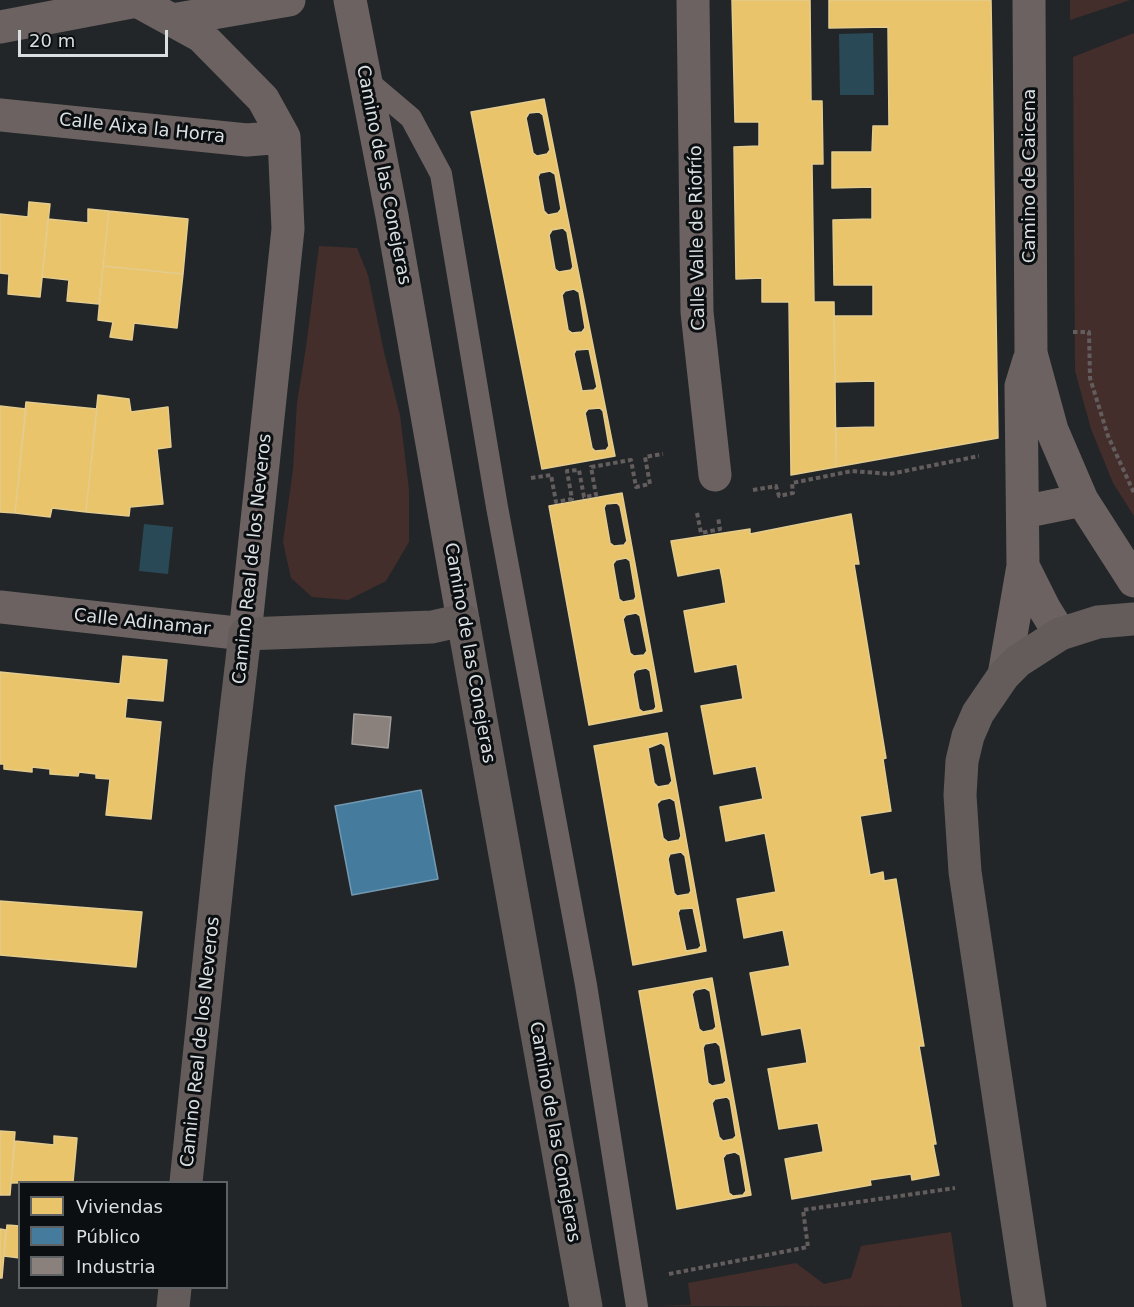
<!DOCTYPE html>
<meta charset="utf-8">
<style>
body{margin:0}
#map{position:relative;width:1134px;height:1307px;overflow:hidden;background:#222628;font-family:"DejaVu Sans",sans-serif}
canvas{display:block}
.legend{position:absolute;left:18px;top:1181px;width:210px;height:108px;box-sizing:border-box;background:#0c0f11;border:2px solid #5e6264;margin:0;padding:8px 10px;list-style:none;font-size:18px;color:#dadfe1}
.legend li{display:flex;align-items:center;gap:12px;height:30px}
.legend b{width:30px;border:2px solid #5e6264}
.scale{position:absolute;left:18px;top:30px;width:150px;height:27px;box-sizing:border-box;border:3px solid #dadfe1;border-top:0;padding-left:8px;font-size:18px;line-height:21px;white-space:nowrap;color:#dadfe1;-webkit-text-stroke:4px #0c0f11;paint-order:stroke}
</style>
<div id="map">
<canvas width="1134" height="1307"></canvas>
<ul class="legend">
<li><b style="height:16px;background:#e9c46a"></b>Viviendas</li>
<li><b style="height:16px;background:#457b9d"></b>Público</li>
<li><b style="height:16px;background:#8a817c"></b>Industria</li>
</ul>
<div class="scale">20 m</div>
</div>
<script>
const ctx = document.querySelector('canvas').getContext('2d');
ctx.lineJoin = 'round';
function fillPath(path, color) { ctx.fillStyle = color; ctx.fill(path, 'evenodd'); }
const poly = rows => new Path2D(rows.map(r => 'M' + r).join(''));
function strokePath(path, color, width, dash) { ctx.strokeStyle = color; ctx.lineWidth = width; ctx.lineCap = dash ? 'butt' : 'round'; ctx.setLineDash(dash || []); ctx.stroke(path); }
function write(font, color, halo, rows, align = 'center') {
  ctx.font = font + ' "DejaVu Sans",sans-serif'; ctx.lineWidth = 6; ctx.setLineDash([]); ctx.textBaseline = 'middle'; ctx.strokeStyle = halo; ctx.fillStyle = color; for (const [text, x, y, turn = 0] of rows) {
    ctx.save(); ctx.translate(x, y); ctx.rotate((+turn || 0) * Math.PI / 180); ctx.textAlign = isNaN(turn) ? turn : align; if (halo) ctx.strokeText(text, 0, 0); ctx.fillText(text, 0, 0); ctx.restore();
  }
}
fillPath(poly([
 [1070,0,1130,0,1070,20],
 [1134,33,1134,516,1113,483,1091,429,1075,371,1073,57],
 [319,246,357,248,368,275,384,352,400,415,409,490,409,542,386,581,348,600,312,597,291,578,283,542,293,469,297,403,306,347],
 [951,1232,962,1307,655,1306,691,1305,688,1283,796,1263,824,1284,851,1278,861,1246]
]), '#442e2b');
fillPath(poly([
 [873,33,874,95,840,95,839,34],
 [144,524,173,527,168,574,139,571]
]), '#2a4956');
const homes = poly([
 [732,0,810,0,811,101,822,101,823,164,812,164,814,302,834,302,836,467,791,475,789,302,762,302,762,278,736,279,734,147,759,146,759,122,735,122,732,0],
 [829,0,991,0,998,438,836,467,836,428,875,427,875,381,835,382,834,316,873,316,873,285,834,285,833,220,872,219,872,187,832,188,832,152,872,152,873,126,889,126,888,27,829,28,829,0],
 [544,99,615,456,542,469,471,112,544,99],
 [539,112,543,115,550,150,547,154,537,156,533,153,526,118,529,113,539,112],
 [550,171,555,174,561,209,558,213,548,215,544,211,538,177,540,173,550,171],
 [563,228,567,232,573,267,571,270,559,272,555,269,549,235,552,230,563,228],
 [574,289,579,292,585,328,582,332,572,333,568,330,562,295,565,291,574,289],
 [589,349,597,387,594,390,582,391,574,354,576,350,589,349],
 [600,408,603,411,609,446,606,450,595,451,592,448,585,413,588,409,600,408],
 [29,202,50,204,40,297,8,294,9,274,0,273,0,214,28,217,29,202],
 [88,209,109,211,99,304,67,301,69,280,42,277,48,219,88,223,88,209],
 [109,211,188,219,183,274,103,266,109,211],
 [103,266,183,274,177,328,134,323,132,340,110,337,113,322,98,320,103,266],
 [98,395,129,399,131,412,168,407,171,447,157,449,163,504,130,507,129,516,86,512,98,395],
 [26,402,97,409,86,512,52,508,50,517,15,513,26,402],
 [0,406,26,409,15,513,0,512,0,406],
 [622,493,662,711,589,725,549,506,622,493],
 [617,503,620,506,627,541,624,545,614,546,610,543,604,508,606,504,617,503],
 [626,558,630,561,636,597,634,600,623,602,619,599,613,564,616,560,626,558],
 [636,613,640,616,647,651,644,655,634,656,630,653,623,619,626,615,636,613],
 [646,668,650,671,656,707,654,710,643,712,639,709,633,674,636,670,646,668],
 [851,514,859,564,854,564,886,758,883,759,891,811,860,816,870,875,883,872,884,881,896,879,924,1046,919,1046,936,1144,933,1144,939,1175,912,1180,911,1174,870,1180,871,1185,792,1199,785,1159,823,1152,823,1149,818,1123,779,1129,768,1069,807,1063,806,1055,801,1028,762,1035,750,973,790,966,783,930,744,938,737,899,776,892,765,833,726,841,720,807,763,799,756,766,714,774,701,706,743,699,737,664,695,672,684,611,726,603,722,578,720,568,678,576,671,541,750,529,750,534,851,514],
 [123,656,167,660,163,701,127,698,125,718,161,722,151,819,106,815,110,779,96,778,96,774,79,772,78,776,50,774,50,769,32,767,32,772,4,769,4,764,0,764,0,672,120,684,123,656],
 [667,733,706,951,633,965,594,746,667,733],
 [661,743,665,746,672,781,669,785,658,787,654,783,648,748,661,743],
 [670,798,675,801,681,836,679,840,668,842,663,838,657,804,661,800,670,798],
 [681,852,685,856,691,891,689,894,677,896,674,893,668,859,670,854,681,852],
 [693,908,701,946,698,949,686,951,678,913,680,909,693,908],
 [0,901,142,912,136,967,0,955,0,901],
 [712,978,751,1195,677,1209,639,991,712,978],
 [705,988,710,991,716,1027,713,1030,703,1032,699,1029,692,994,695,990,705,988],
 [716,1042,720,1046,726,1081,723,1084,712,1086,708,1083,703,1048,705,1044,716,1042],
 [727,1097,730,1100,736,1136,733,1139,723,1141,719,1137,712,1103,715,1099,727,1097],
 [735,1152,740,1155,746,1191,743,1195,733,1196,729,1193,723,1158,726,1154,735,1152],
 [0,1131,15,1132,10,1195,0,1195,0,1131],
 [54,1136,77,1138,73,1182,11,1183,15,1141,54,1145,54,1136],
 [7,1225,20,1226,20,1258,4,1256,7,1225],
 [0,1229,6,1230,2,1278,0,1278,0,1229]
]);
fillPath(homes, '#e9c46a');
strokePath(homes, '#e4cc8e', 1.5);
const public = poly([
 [421,790,438,879,352,895,335,806,421,790]
]);
fillPath(public, '#457b9d');
strokePath(public, '#7299b1', 1.5);
const industry = poly([
 [354,714,391,717,388,748,352,744,354,714]
]);
fillPath(industry, '#8a817c');
strokePath(industry, '#a29d9a', 1.5);
strokePath(poly([
 [1073,332,1089,332,1090,378,1108,436,1134,493],
 [531,478,551,475,556,502,572,499,567,471,579,470,584,497,596,495,591,467,631,460,636,487,650,484,645,457,663,454],
 [753,490,776,486,779,496,793,493,792,483,852,471,890,474,979,456],
 [697,513,701,533,720,529,718,517],
 [669,1274,808,1247,803,1210,955,1188]
]), '#635d5d', 4, [4.5, 3]);
strokePath(poly([
 [365,79,411,118,441,174,497,507,586,985,637,1307]
]), '#6c6261', 22);
strokePath(poly([
 [693,0,697,312,715,475],
 [172,20,289,0],
 [0,27,142,0],
 [0,115,247,140,284,137],
 [0,607,245,634,288,229,284,137,263,99,201,36,139,2]
]), '#6c6261', 33);
strokePath(poly([
 [350,0,392,216,463,620],
 [1029,0,1031,353,1052,430,1082,500,1134,581],
 [1023,512,1082,500],
 [1023,566,1044,608,1060,634],
 [1004,675,1023,566,1021,386,1029,360]
]), '#6c6261', 33);
strokePath(poly([
 [186,1182,229,770,245,634,432,627,463,620,586,1307],
 [173,1307,175,1288],
 [1030,1307,965,872,960,795,962,761,968,736,978,713,1004,675,1018,661,1060,634,1098,622,1134,619]
]), '#635c5b', 33);
write('18px', '#dadfe1', '#0c0f11', [
 ["Calle Aixa la Horra",142,129,6],
 ["Camino de las Conejeras",383,175,79],
 ["Camino de Caicena",1030,176,-90],
 ["Calle Valle de Riofrío",698,238,-91],
 ["Camino Real de los Neveros",253,559,-84],
 ["Calle Adinamar",142,623,6],
 ["Camino de las Conejeras",469,653,80],
 ["Camino Real de los Neveros",201,1042,-84],
 ["Camino de las Conejeras",554,1132,80]
]);
</script>
